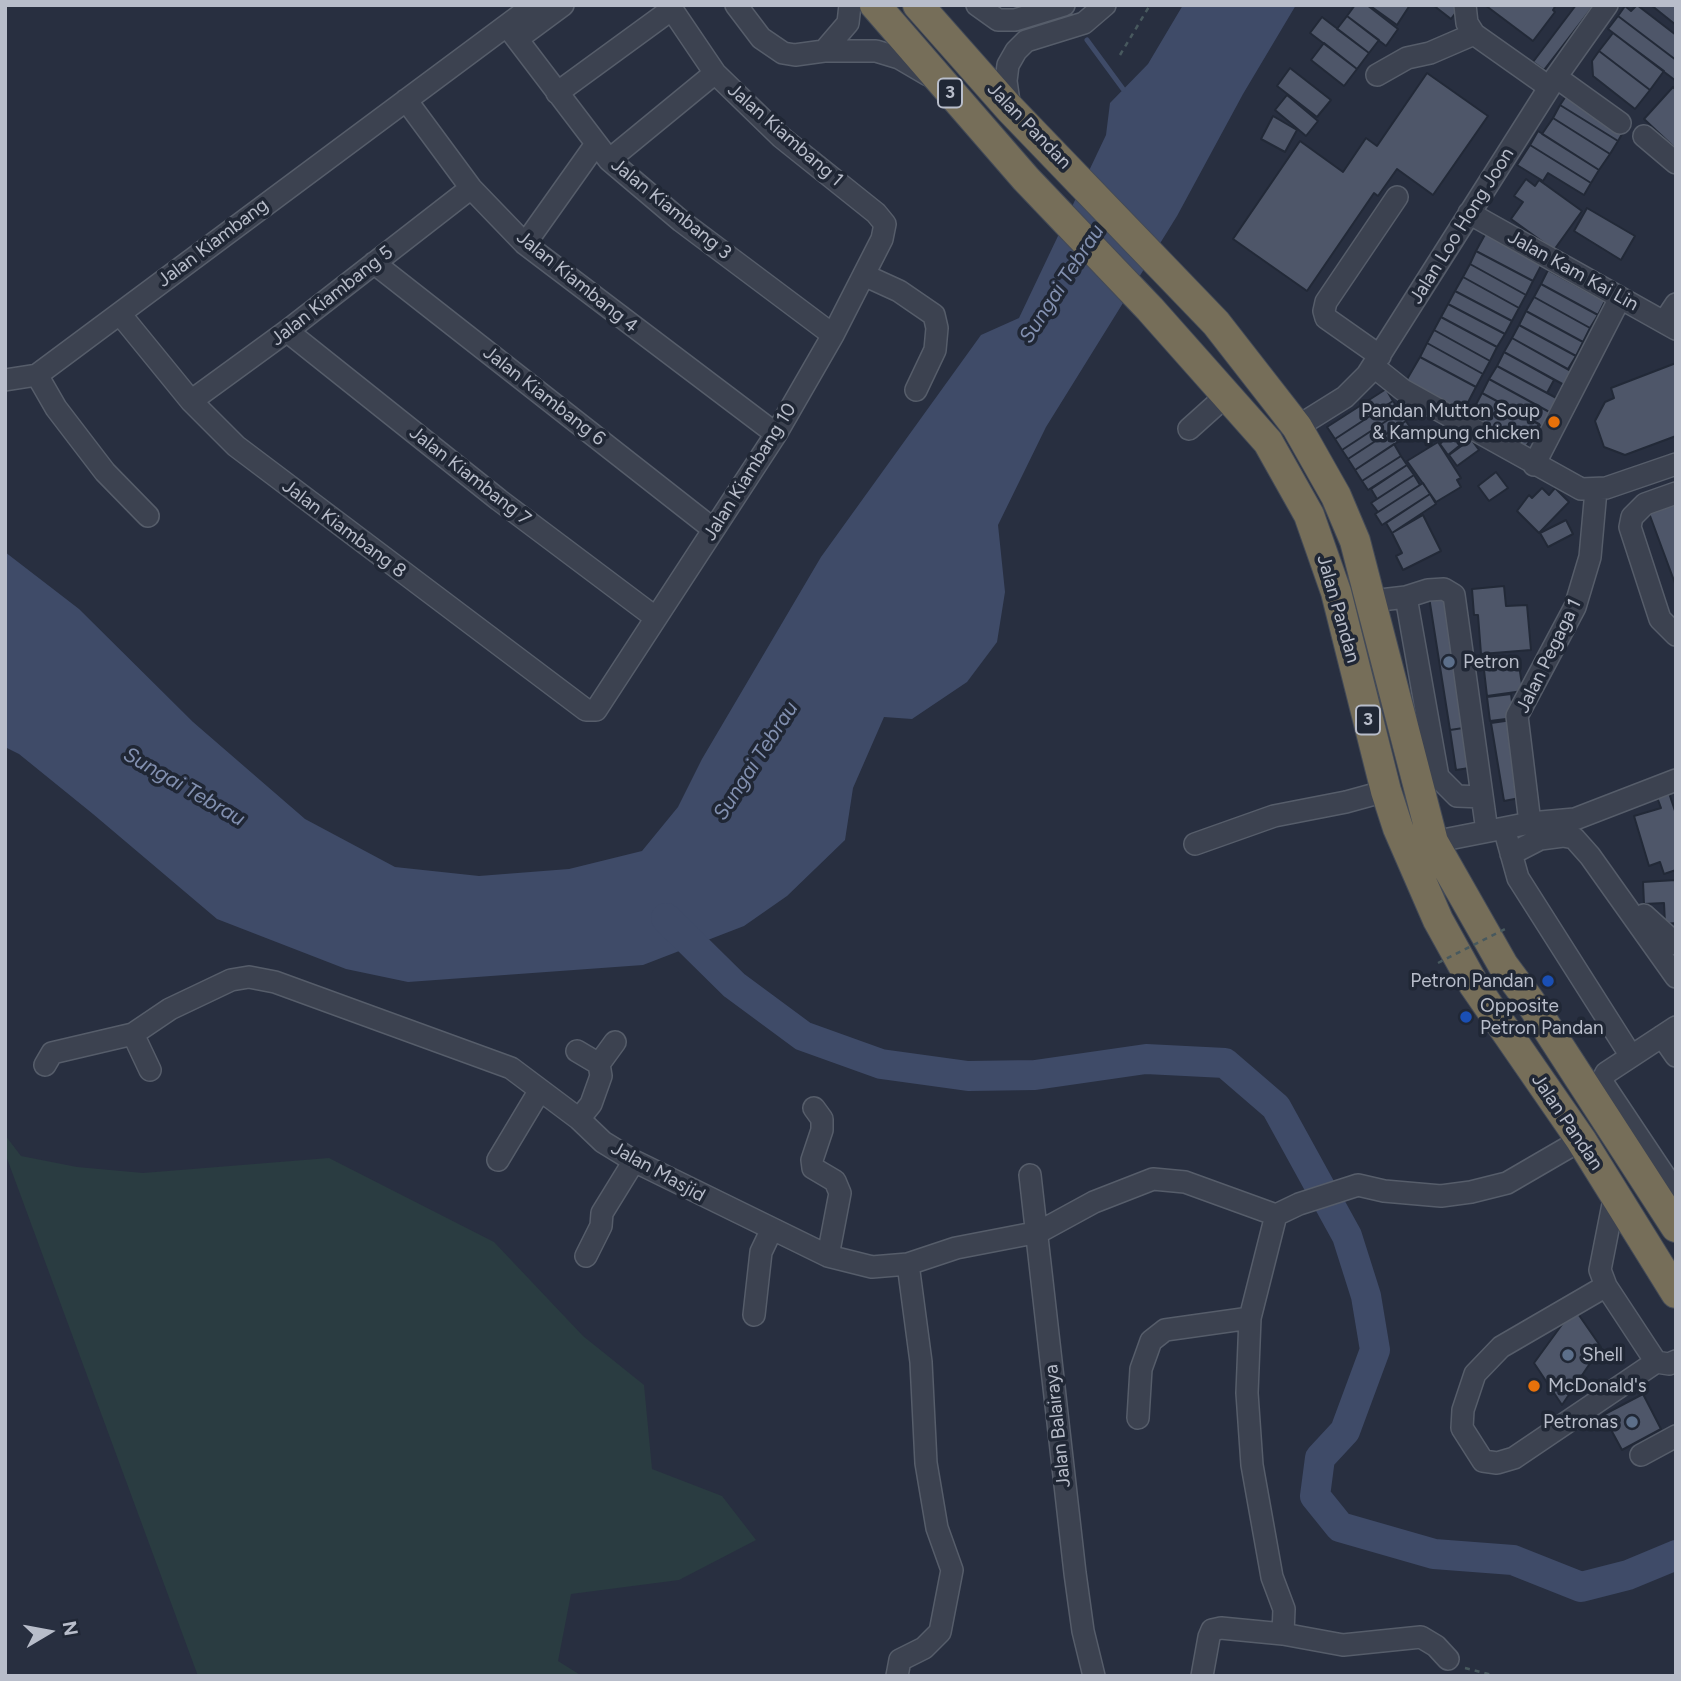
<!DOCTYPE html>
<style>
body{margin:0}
#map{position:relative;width:1681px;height:1681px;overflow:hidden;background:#282f40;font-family:Figtree,sans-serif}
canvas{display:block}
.frame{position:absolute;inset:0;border:7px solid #b8bdca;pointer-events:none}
.north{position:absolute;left:14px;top:1597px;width:70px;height:70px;-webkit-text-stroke:5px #202735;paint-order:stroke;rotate:80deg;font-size:19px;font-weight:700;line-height:28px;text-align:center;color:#b8bdca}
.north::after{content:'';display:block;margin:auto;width:24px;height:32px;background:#b8bdca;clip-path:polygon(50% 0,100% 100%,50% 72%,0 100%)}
</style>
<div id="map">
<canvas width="1681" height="1681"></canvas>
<div class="frame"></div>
<div class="north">N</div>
</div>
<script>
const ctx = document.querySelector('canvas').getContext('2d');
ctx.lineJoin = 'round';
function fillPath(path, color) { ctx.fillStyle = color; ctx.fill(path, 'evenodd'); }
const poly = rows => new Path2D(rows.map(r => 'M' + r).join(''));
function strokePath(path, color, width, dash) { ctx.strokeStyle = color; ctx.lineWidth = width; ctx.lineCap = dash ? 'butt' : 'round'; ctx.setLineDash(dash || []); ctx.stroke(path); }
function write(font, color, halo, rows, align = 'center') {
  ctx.font = font + ' Figtree,sans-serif'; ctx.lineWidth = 7; ctx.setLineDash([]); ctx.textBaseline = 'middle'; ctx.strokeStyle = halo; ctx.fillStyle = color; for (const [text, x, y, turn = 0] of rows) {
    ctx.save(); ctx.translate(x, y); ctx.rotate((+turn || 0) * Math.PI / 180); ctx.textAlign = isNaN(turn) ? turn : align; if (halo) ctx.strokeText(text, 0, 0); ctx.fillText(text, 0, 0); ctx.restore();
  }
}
fillPath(poly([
 [5,1135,21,1156,77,1167,143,1173,329,1158,494,1242,583,1336,644,1385,652,1469,722,1496,756,1540,679,1580,571,1594,558,1661,582,1676,198,1676,5,1153]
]), '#2a3c41');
fillPath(poly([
 [1183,5,1296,5,1243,94,1177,216,1046,427,998,525,1005,592,997,642,967,682,912,719,884,717,853,788,845,840,787,896,744,926,643,965,408,982,346,969,217,919,93,814,19,754,5,747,5,552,79,609,193,722,305,819,395,867,479,876,569,869,642,851,678,807,702,759,821,557,981,335,1019,318,1106,135,1110,103,1148,64]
]), '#3f4b68');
strokePath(poly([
 [1087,40,1123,89]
]), '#3f4b68', 5);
strokePath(poly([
 [666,918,734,985,803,1036,881,1064,968,1076,1035,1075,1146,1059,1225,1063,1276,1107,1347,1236,1366,1296,1375,1350,1345,1431,1320,1458,1315,1496,1340,1527,1434,1554,1513,1560,1581,1587,1628,1575,1676,1555]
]), '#3f4b68', 30);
const building = poly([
 [1355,5,1367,5,1398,29,1386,46,1347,16,1355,5],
 [1369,5,1410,5,1397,25,1369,5],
 [1433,5,1459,5,1460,7,1451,19,1433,5],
 [1485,5,1556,5,1553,10,1555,12,1533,41,1485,5],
 [1576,5,1594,5,1544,70,1533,62,1576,5],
 [1637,5,1676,35,1676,60,1618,16,1625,6,1631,11,1637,5],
 [1651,5,1676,5,1676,25,1651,5],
 [1347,16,1379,40,1369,53,1337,29,1347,16],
 [1618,16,1676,60,1676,81,1608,29,1618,16],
 [1322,17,1369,53,1357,69,1310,33,1322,17],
 [1613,33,1664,71,1650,90,1599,51,1613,33],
 [1324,43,1357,69,1344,86,1311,60,1324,43],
 [1599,51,1650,90,1635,109,1593,76,1592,61,1599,51],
 [1290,68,1331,100,1317,117,1277,86,1290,68],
 [1427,73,1488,116,1433,195,1397,169,1378,196,1374,193,1307,291,1233,239,1300,141,1343,172,1366,138,1377,146,1427,73],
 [1673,87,1676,90,1676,149,1644,119,1673,87],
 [1568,93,1625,129,1618,141,1560,105,1568,93],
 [1287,95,1318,121,1306,136,1275,110,1287,95],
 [1560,105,1618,141,1610,154,1553,118,1560,105],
 [1273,116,1297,130,1285,152,1261,139,1273,116],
 [1553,118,1610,154,1599,170,1542,134,1553,118],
 [1538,131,1599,170,1591,183,1530,145,1538,131],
 [1530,145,1591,183,1584,195,1548,173,1543,181,1517,165,1530,145],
 [1526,179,1535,186,1539,180,1582,211,1554,250,1511,219,1523,202,1514,196,1526,179],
 [1587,208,1635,236,1621,260,1574,231,1587,208],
 [1488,229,1544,260,1533,281,1476,251,1488,229],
 [1476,251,1533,281,1526,295,1470,264,1476,251],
 [1470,264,1526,295,1519,308,1463,277,1470,264],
 [1548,270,1605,301,1598,315,1541,284,1548,270],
 [1463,277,1519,308,1512,321,1455,291,1463,277],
 [1541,284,1598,315,1590,328,1534,297,1541,284],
 [1455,291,1512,321,1505,334,1448,304,1455,291],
 [1534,297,1590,328,1583,342,1526,311,1534,297],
 [1448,304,1505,334,1497,347,1441,317,1448,304],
 [1526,311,1583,342,1576,356,1519,325,1526,311],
 [1441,317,1497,347,1490,361,1434,330,1441,317],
 [1519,325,1576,356,1568,369,1512,338,1519,325],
 [1434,330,1490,361,1483,374,1427,343,1434,330],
 [1512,338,1574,373,1566,386,1504,352,1512,338],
 [1427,343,1483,374,1476,387,1420,357,1427,343],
 [1504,352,1554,380,1547,393,1497,366,1504,352],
 [1420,357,1476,387,1463,412,1406,381,1420,357],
 [1676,363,1676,436,1625,455,1604,447,1595,421,1605,402,1614,398,1611,388,1676,363],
 [1497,366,1560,400,1553,414,1489,379,1497,366],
 [1489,379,1553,414,1545,428,1482,393,1489,379],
 [1386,389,1393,401,1335,439,1327,427,1386,389],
 [1482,393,1539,424,1526,447,1470,416,1482,393],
 [1393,401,1400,412,1342,450,1335,439,1393,401],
 [1400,412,1406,421,1348,459,1342,450,1400,412],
 [1406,421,1413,432,1355,470,1348,459,1406,421],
 [1461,428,1470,437,1448,455,1440,444,1452,430,1456,433,1461,428],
 [1471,439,1479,450,1457,466,1449,455,1471,439],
 [1438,442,1461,478,1457,480,1461,487,1436,502,1407,461,1438,442],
 [1394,444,1401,456,1362,481,1355,470,1394,444],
 [1401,456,1407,465,1368,490,1362,481,1401,456],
 [1407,465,1414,475,1377,499,1371,489,1407,465],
 [1496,472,1508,488,1489,501,1478,486,1496,472],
 [1414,475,1420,485,1378,512,1371,503,1414,475],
 [1423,483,1430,494,1382,525,1375,514,1423,483],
 [1542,488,1549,495,1555,488,1569,502,1539,533,1517,511,1529,495,1532,498,1542,488],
 [1430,494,1436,504,1392,533,1386,523,1430,494],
 [1676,494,1676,586,1646,505,1676,494],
 [1423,515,1441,551,1403,570,1396,556,1402,553,1392,533,1423,515],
 [1566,520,1573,534,1548,547,1540,533,1566,520],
 [1504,586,1506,606,1527,605,1531,650,1481,654,1478,615,1474,615,1472,589,1504,586],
 [1449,594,1470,727,1450,730,1429,597,1449,594],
 [1519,665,1523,691,1487,696,1484,670,1519,665],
 [1511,694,1514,718,1490,721,1487,697,1511,694],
 [1512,720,1525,797,1504,801,1491,723,1512,720],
 [1470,727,1476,767,1456,770,1450,730,1470,727],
 [1669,793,1676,814,1676,870,1664,874,1660,862,1649,866,1634,816,1661,808,1657,797,1669,793],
 [1676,880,1676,923,1665,924,1664,903,1644,904,1643,882,1676,880],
 [1548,972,1556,984,1551,987,1543,976,1548,972],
 [1574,1308,1601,1347,1562,1405,1534,1363,1574,1308],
 [1643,1394,1661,1429,1622,1450,1603,1415,1643,1394]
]);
fillPath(building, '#4e5669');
strokePath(building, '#222937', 2);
const minor = poly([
 [736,5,761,38,783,53,795,55,824,51,876,51,899,58,928,75],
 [977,5,998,20,1015,20,1064,5],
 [1465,5,1467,23,1474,34,1549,87],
 [507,26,609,160,681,221,833,335],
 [517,39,563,5],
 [824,51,848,23,850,5],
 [1377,75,1407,58,1430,53,1474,34],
 [1556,77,1620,123],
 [557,93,672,9],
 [406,100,471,188,525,244,776,434],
 [1010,109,1006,81,1008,65,1016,51,1026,41,1084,23,1105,5],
 [1644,136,1676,163],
 [609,160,715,73],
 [1469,213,1676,329],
 [525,244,596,144],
 [374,263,713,529],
 [864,275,899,291,934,315,937,328,935,350,916,390],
 [120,314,191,401,236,446,586,710,596,710,776,434,833,335,882,239,885,224,876,213,781,137,715,73,669,5],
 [1664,322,1676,304],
 [287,331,499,500,656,618],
 [1380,356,1326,318,1324,311,1326,302,1397,197],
 [1373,366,1403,390,1581,489,1606,488,1676,464],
 [5,380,37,375],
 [191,401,287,331,471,188],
 [1297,427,1345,397,1367,375,1556,77,1607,5],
 [1189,429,1228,394],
 [1534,465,1620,298],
 [1676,493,1645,504,1632,517,1630,527,1660,619,1676,635],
 [148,516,105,472,56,408,37,375,534,5],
 [1406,597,1438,777,1457,796,1482,797],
 [1372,601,1406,597,1428,590,1444,589,1454,595,1487,831],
 [1530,823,1517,716,1575,607,1590,557,1596,490],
 [1504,828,1518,878,1631,1056],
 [1433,842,1530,823,1575,819,1676,780],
 [1195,844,1274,816,1346,802,1386,791],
 [1511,854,1540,839,1563,836,1574,838,1590,856,1676,977],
 [1644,915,1676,944],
 [1676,1027,1606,1073,1603,1079,1604,1085,1676,1193],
 [133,1034,150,1070],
 [1662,1036,1676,1056],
 [577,1051,599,1064,601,1076,591,1104,579,1119],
 [599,1064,615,1042],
 [45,1065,52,1053,133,1034,170,1009,231,980,249,977,275,982,511,1068,579,1119,603,1142,634,1161,828,1256,872,1267,908,1264,956,1248,1039,1232,1094,1202,1153,1179,1185,1182,1276,1215,1299,1204,1358,1185,1384,1191,1441,1196,1471,1192,1507,1183,1581,1140],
 [814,1108,822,1119,822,1130,812,1160,813,1168,835,1181,840,1193,828,1256],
 [498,1160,540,1090],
 [1030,1175,1075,1573,1083,1631,1094,1676],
 [1615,1194,1600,1270,1606,1286,1656,1362],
 [1276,1215,1250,1318,1247,1393,1252,1465,1272,1577,1284,1609,1283,1634],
 [586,1256,601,1226,602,1213,634,1161],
 [1606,1286,1501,1347,1475,1374,1463,1410,1462,1428,1483,1461,1497,1463,1514,1458,1656,1362,1669,1364,1676,1361],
 [754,1315,761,1252,771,1231],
 [1138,1418,1141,1369,1151,1341,1165,1330,1250,1318],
 [1641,1455,1676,1436],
 [897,1676,900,1660,924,1648,940,1632,952,1570,937,1528,926,1463,921,1362,908,1264],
 [1202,1676,1209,1637,1212,1630,1221,1628,1283,1634,1343,1645,1421,1637,1436,1646,1448,1659]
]);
const highway = poly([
 [875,5,1026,179,1150,309,1268,442,1309,515,1336,592,1386,791,1398,828,1438,920,1474,985,1581,1140,1676,1293],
 [918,5,1010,109,1216,323,1297,427,1336,496,1355,541,1433,842,1503,965,1529,1000,1676,1227]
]);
strokePath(minor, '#565d6a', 24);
strokePath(highway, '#434a57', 32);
strokePath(poly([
 [1120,55,1150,5],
 [1465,1668,1496,1676]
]), '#48595e', 2.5, [5, 5]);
strokePath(minor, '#3c4250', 21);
strokePath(highway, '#766e59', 30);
strokePath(poly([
 [1438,963,1505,929]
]), '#48595e', 2.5, [5, 5]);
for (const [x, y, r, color] of [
 [1554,422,7,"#e8710a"],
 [1449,662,7,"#5c6f8a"],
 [1548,981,7,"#1a4fb4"],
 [1466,1017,7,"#1a4fb4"],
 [1568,1355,7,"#5c6f8a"],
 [1534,1386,7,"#e8710a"],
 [1632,1422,7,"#5c6f8a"]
]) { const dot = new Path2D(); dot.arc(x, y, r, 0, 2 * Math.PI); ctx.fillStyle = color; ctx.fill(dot); strokePath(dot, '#202735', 2.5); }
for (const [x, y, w] of [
 [950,93,24],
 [1368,720,24]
]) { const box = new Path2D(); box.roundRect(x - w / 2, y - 14.5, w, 29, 5); ctx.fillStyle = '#202735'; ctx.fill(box); strokePath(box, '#b8bdca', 2); }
write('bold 18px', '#b8bdca', null, [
 ["3",950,93],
 ["3",1368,720]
]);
write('19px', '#b8bdca', '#202735', [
 ["Jalan Pandan",1029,126,46],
 ["Jalan Kiambang 1",785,135,41],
 ["Jalan Kiambang 3",671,209,39],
 ["Jalan Loo Hong Joon",1462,226,-58],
 ["Jalan Kiambang",213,243,-37],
 ["Jalan Kam Kai Lin",1573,271,29],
 ["Jalan Kiambang 4",577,282,39],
 ["Jalan Kiambang 5",332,296,-38],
 ["Jalan Kiambang 6",544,396,38],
 ["Jalan Kiambang 10",750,472,-58],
 ["Jalan Kiambang 7",470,476,38],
 ["Jalan Kiambang 8",344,529,37],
 ["Jalan Pandan",1338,609,74],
 ["Jalan Pegaga 1",1549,656,-64],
 ["Jalan Pandan",1567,1122,56],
 ["Jalan Masjid",658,1172,29],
 ["Jalan Balairaya",1058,1426,-96]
]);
write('19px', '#b8bdca', '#202735', [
 ["Pandan Mutton Soup",1540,411,"right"],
 ["& Kampung chicken",1540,433,"right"],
 ["Petron",1463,662],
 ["Petron Pandan",1534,981,"right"],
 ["Opposite",1480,1006],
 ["Petron Pandan",1480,1028],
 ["Shell",1582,1355],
 ["McDonald's",1548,1386],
 ["Petronas",1618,1422,"right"]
], 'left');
write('italic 21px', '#8290b0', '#202735', [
 ["Sungai Tebrau",1062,284,-57],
 ["Sungai Tebrau",756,761,-57],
 ["Sungai Tebrau",184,787,30]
]);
</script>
